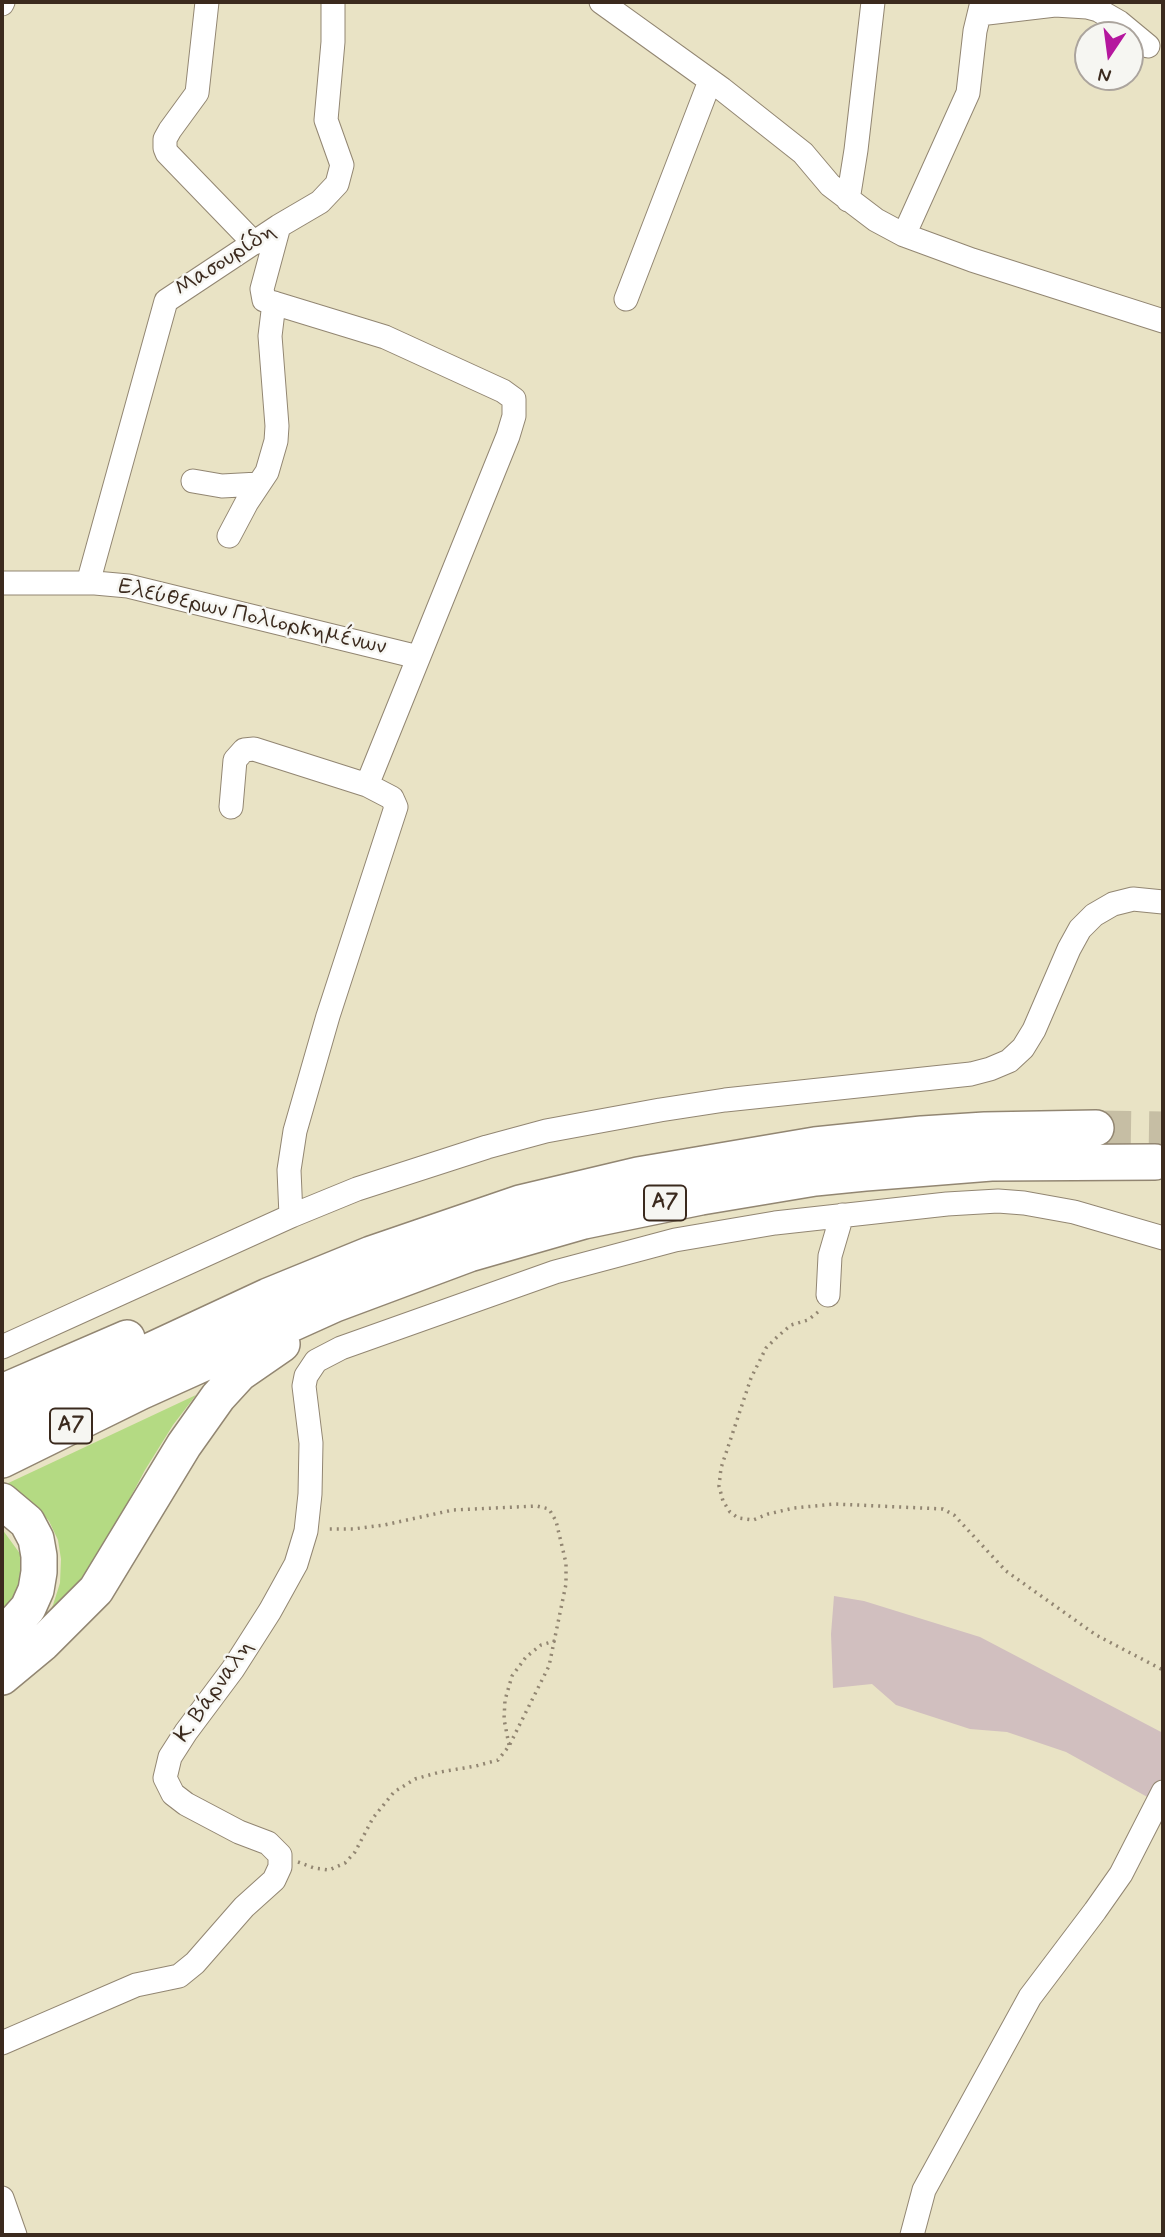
<!DOCTYPE html>
<meta charset="utf-8">
<style>
body{margin:0}
#map{position:relative;width:1165px;height:2237px;overflow:hidden;background:#e9e3c5;font-family:Mynerve,sans-serif}
canvas{display:block}
.frame{position:absolute;inset:0;border:4px solid #3b2a1e;pointer-events:none}
.north{position:absolute;left:1074px;top:21px;width:70px;height:70px;box-sizing:border-box;background:#f6f6f2;border:2px solid #aba49d;border-radius:50%;rotate:193deg;font-size:19px;font-weight:700;line-height:28px;text-align:center;color:#3b2a1e}
.north::after{content:'';display:block;margin:auto;width:24px;height:32px;background:#b5179e;clip-path:polygon(50% 0,100% 100%,50% 72%,0 100%)}
</style>
<div id="map">
<canvas width="1165" height="2237"></canvas>
<div class="frame"></div>
<div class="north">N</div>
</div>
<script>
const ctx = document.querySelector('canvas').getContext('2d');
ctx.lineJoin = 'round';
function fillPath(path, color) { ctx.fillStyle = color; ctx.fill(path, 'evenodd'); }
const poly = rows => new Path2D(rows.map(r => 'M' + r).join(''));
function strokePath(path, color, width, dash) { ctx.strokeStyle = color; ctx.lineWidth = width; ctx.lineCap = dash ? 'butt' : 'round'; ctx.setLineDash(dash || []); ctx.stroke(path); }
function write(font, color, halo, rows, align = 'center') {
  ctx.font = font + ' Mynerve,sans-serif'; ctx.lineWidth = 5; ctx.setLineDash([]); ctx.textBaseline = 'middle'; ctx.strokeStyle = halo; ctx.fillStyle = color; for (const [text, x, y, turn = 0] of rows) {
    ctx.save(); ctx.translate(x, y); ctx.rotate((+turn || 0) * Math.PI / 180); ctx.textAlign = isNaN(turn) ? turn : align; if (halo) ctx.strokeText(text, 0, 0); ctx.fillText(text, 0, 0); ctx.restore();
  }
}
fillPath(poly([
 [834,1596,864,1601,980,1637,1163,1733,1163,1775,1151,1799,1066,1752,1007,1732,970,1729,896,1705,872,1684,833,1688,831,1634]
]), '#d1bfbf');
fillPath(poly([
 [196,1395,173,1425,145,1470,98,1558,77,1587,41,1629,53,1605,60,1583,61,1559,58,1540,49,1521,35,1505,2,1486],
 [2,1529,21,1555,26,1570,2,1626]
]), '#b4da83');
strokePath(poly([
 [1096,1128,1163,1129]
]), '#c6bea4', 35, [35, 18]);
const minor = poly([
 [207,2,197,93,170,130,165,139,165,148,167,153,254,243],
 [601,2,722,89,803,153,830,185,876,220,904,235,972,260,1163,321],
 [2,4,3,2],
 [979,14,1055,5,1087,7,1098,10,1119,22,1148,46],
 [848,200,856,150,873,2],
 [279,226,262,289,264,300,385,337,503,391,514,399,514,416,508,436,367,785],
 [904,235,968,93,975,31,982,2],
 [626,299,710,81],
 [193,481,222,486,259,484],
 [229,536,247,502,267,472,276,441,277,426,270,336,274,303],
 [2,583,95,583,128,586,418,657],
 [88,583,166,301,279,226,320,202,337,184,342,165,326,120,333,42,333,2],
 [231,807,235,760,244,750,254,749,367,785,392,798,396,807,328,1016,295,1131,289,1170,291,1216],
 [828,1295,830,1256,842,1215],
 [2,1347,291,1216,357,1189,487,1147,546,1131,660,1110,725,1100,971,1074,990,1069,1009,1061,1023,1048,1034,1030,1069,949,1080,929,1094,915,1113,904,1133,899,1163,902],
 [2,2043,136,1985,179,1976,195,1963,244,1907,274,1880,280,1867,280,1855,268,1843,239,1832,186,1804,173,1794,165,1778,170,1757,186,1732,233,1669,270,1611,296,1564,306,1531,310,1494,311,1443,304,1386,306,1376,316,1361,341,1348,555,1272,675,1240,775,1223,947,1204,998,1201,1024,1203,1074,1212,1163,1238],
 [2,2198,15,2235],
 [912,2235,924,2190,1030,1997,1095,1911,1121,1874,1163,1792]
]);
const highway = poly([
 [2,1392,127,1338],
 [2,1424,126,1362,268,1296,371,1254,520,1203,638,1175,815,1145,922,1134,985,1130,1096,1128],
 [2,1460,140,1392,335,1304,469,1254,584,1221,701,1197,815,1178,865,1173,991,1163,1155,1162],
 [2,1501,27,1522,36,1539,39,1556,39,1572,36,1590,28,1608,2,1637],
 [2,1677,43,1643,96,1590,184,1445,218,1397,240,1373,282,1344]
]);
strokePath(minor, '#928672', 25);
strokePath(highway, '#928672', 38);
strokePath(poly([
 [818,1312,808,1320,791,1325,777,1337,766,1348,751,1378,721,1468,719,1486,723,1501,730,1512,738,1518,753,1520,768,1514,794,1508,835,1504,943,1509,954,1515,1006,1571,1096,1635,1163,1670],
 [509,1745,504,1719,505,1700,512,1676,526,1657,541,1645,555,1641],
 [298,1862,314,1868,329,1870,345,1863,355,1852,373,1818,394,1792,415,1779,440,1772,476,1766,498,1760,509,1746,549,1666,566,1584,566,1563,556,1521,549,1509,537,1506,453,1510,384,1525,353,1529,326,1529]
]), '#928672', 3.5, [2, 5]);
strokePath(minor, '#fff', 23);
strokePath(highway, '#fff', 35);
for (const [x, y, w] of [
 [665,1203,42],
 [71,1426,42]
]) { const box = new Path2D(); box.roundRect(x - w / 2, y - 17.5, w, 35, 5); ctx.fillStyle = '#f6f6f2'; ctx.fill(box); strokePath(box, '#3b2a1e', 2); }
write('bold 21px', '#3b2a1e', null, [
 ["Α7",665,1203],
 ["Α7",71,1426]
]);
write('23px', '#3b2a1e', '#f6f6f2', [
 ["Μασουρίδη",226,261,-33],
 ["Ελεύθερων Πολιορκημένων",252,618,13],
 ["Κ. Βάρναλη",215,1692,-55]
]);
</script>
